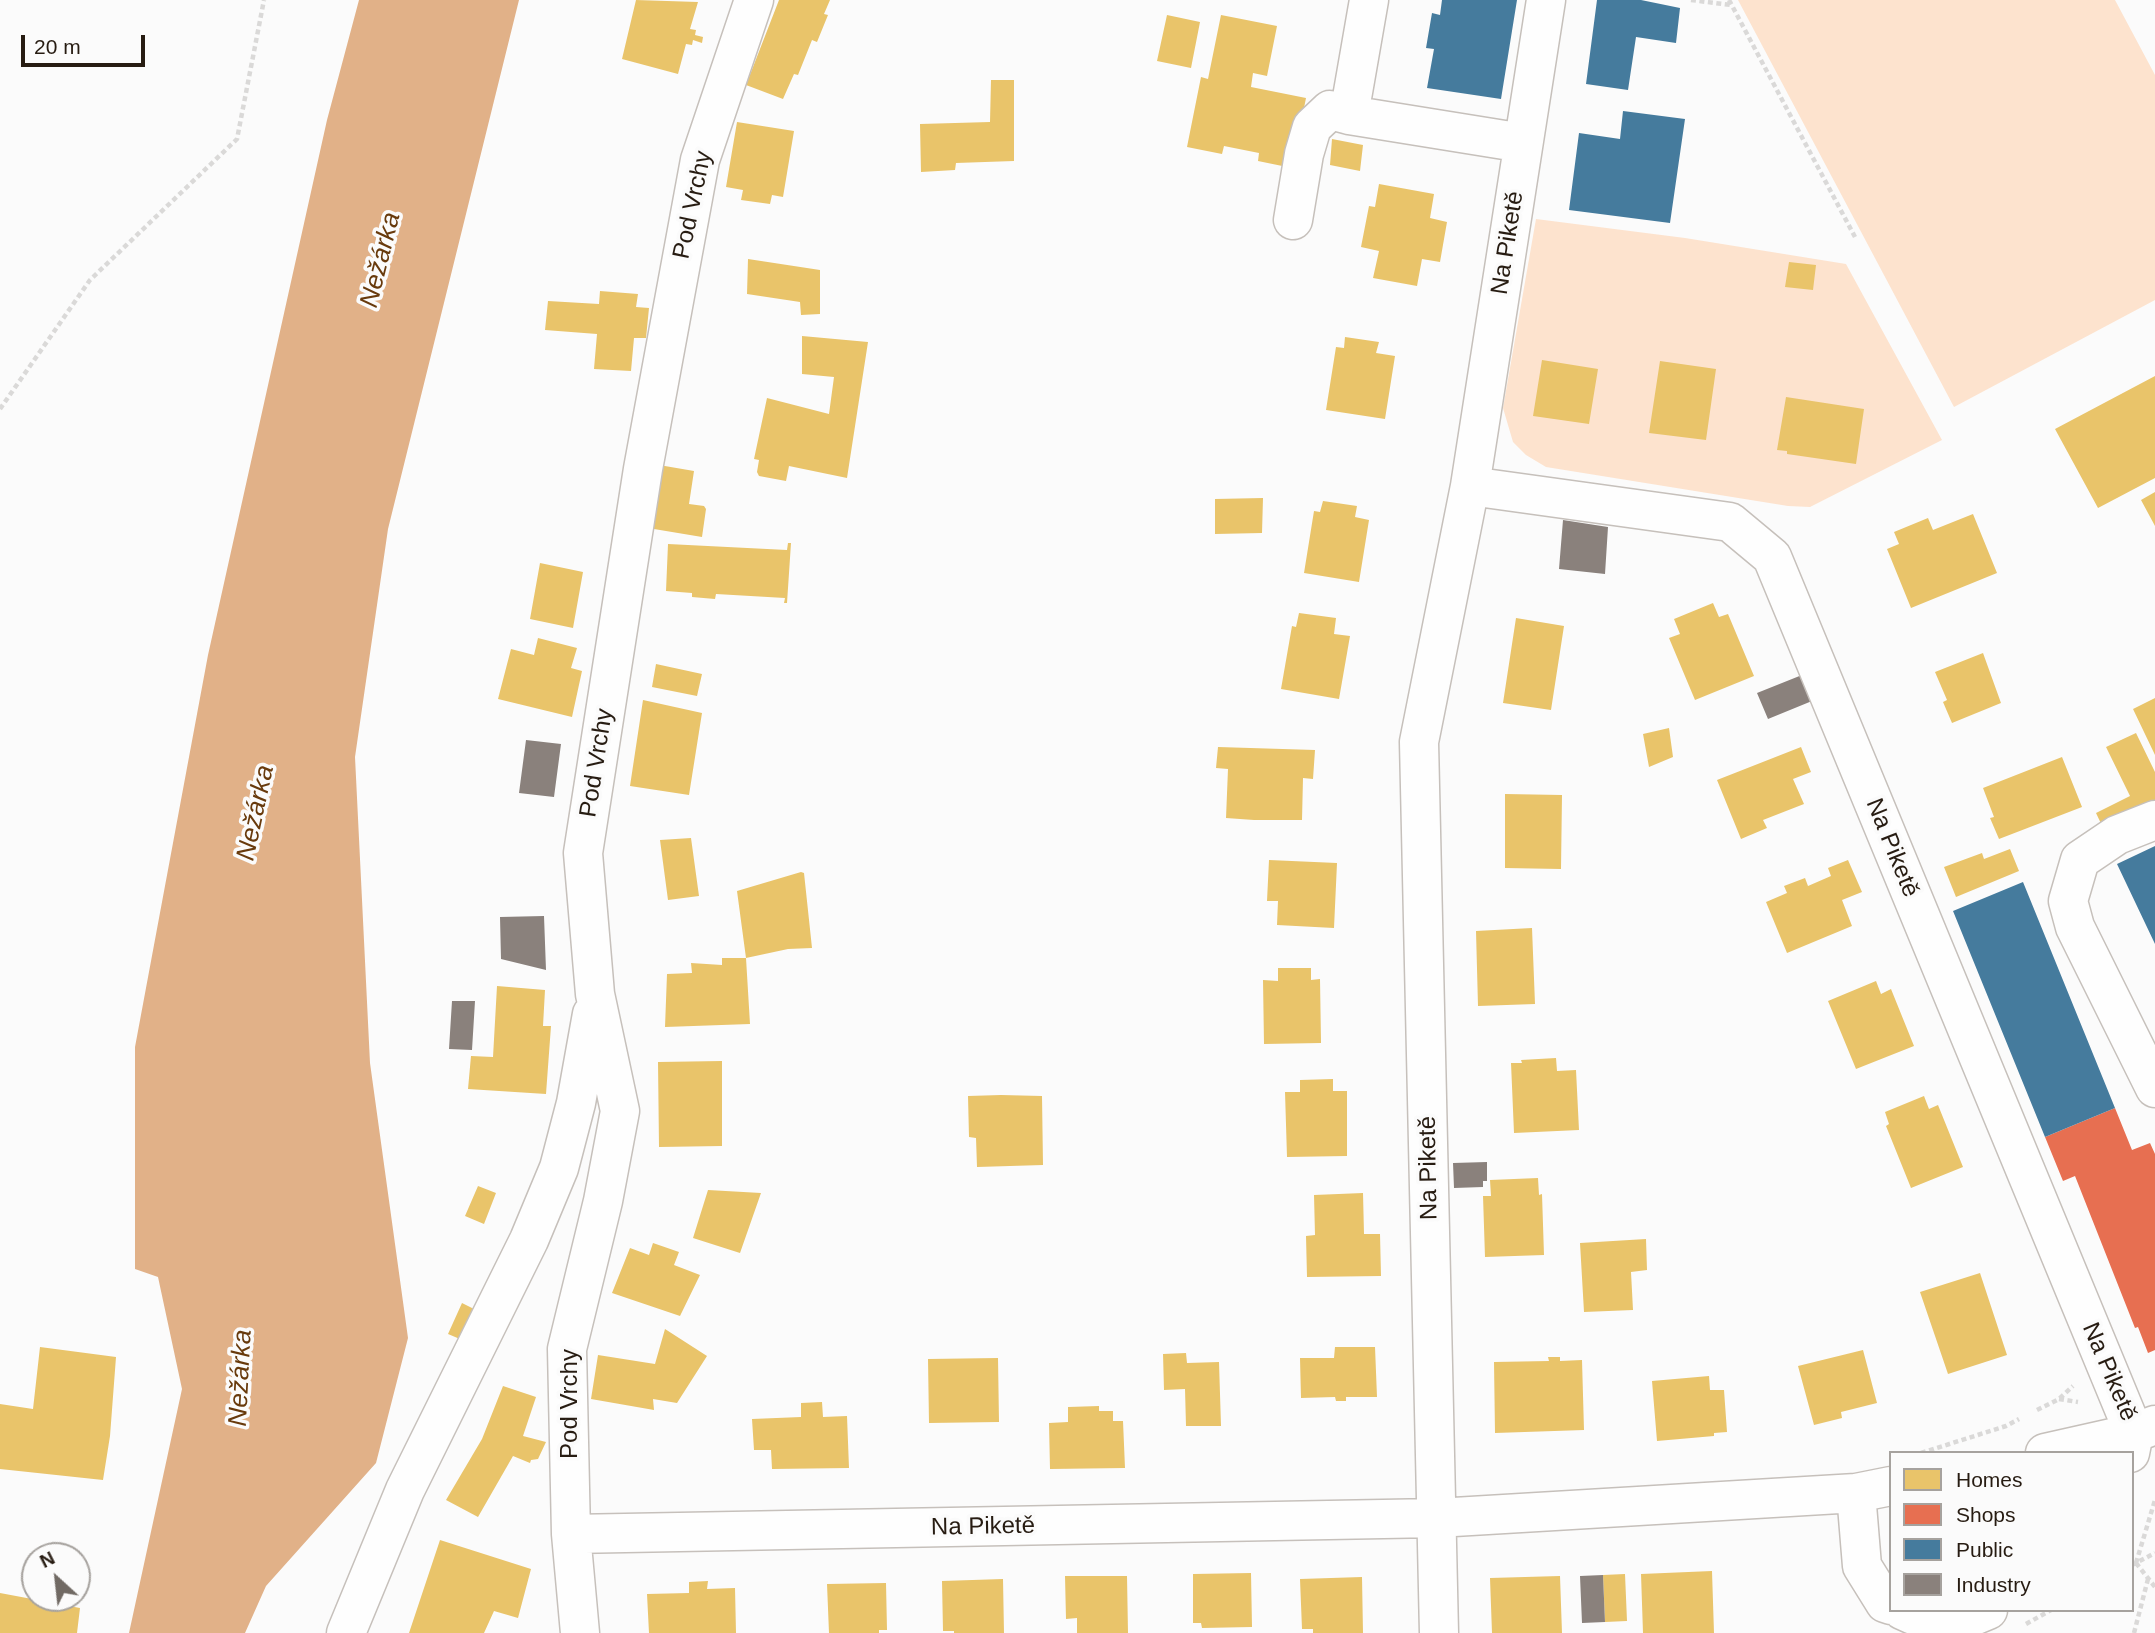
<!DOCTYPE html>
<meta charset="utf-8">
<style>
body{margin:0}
#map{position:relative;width:2155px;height:1633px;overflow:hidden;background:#fbfbfb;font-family:Arial,sans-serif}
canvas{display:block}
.legend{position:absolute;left:1889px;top:1451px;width:245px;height:161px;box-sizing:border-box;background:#fbfbfb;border:2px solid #a6a29e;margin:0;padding:9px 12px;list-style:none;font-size:21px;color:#271c12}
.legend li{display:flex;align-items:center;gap:14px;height:35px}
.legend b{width:35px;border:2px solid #a6a29e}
.north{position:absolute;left:21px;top:1542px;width:70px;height:70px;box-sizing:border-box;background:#fbfbfb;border:2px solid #a6a29e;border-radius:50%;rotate:333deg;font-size:19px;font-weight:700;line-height:28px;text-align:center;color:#271c12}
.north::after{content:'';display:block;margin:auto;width:24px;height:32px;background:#716a64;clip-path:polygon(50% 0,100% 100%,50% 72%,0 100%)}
.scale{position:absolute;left:21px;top:35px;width:124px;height:32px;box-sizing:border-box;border:4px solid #271c12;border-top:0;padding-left:9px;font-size:21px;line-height:24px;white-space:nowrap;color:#271c12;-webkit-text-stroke:5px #fbfbfb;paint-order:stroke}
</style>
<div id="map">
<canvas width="2155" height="1633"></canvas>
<ul class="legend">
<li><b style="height:19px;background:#e9c46a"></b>Homes</li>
<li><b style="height:19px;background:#e76f51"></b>Shops</li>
<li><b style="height:19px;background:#457b9d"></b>Public</li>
<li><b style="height:19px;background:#8a817c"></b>Industry</li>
</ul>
<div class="north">N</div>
<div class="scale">20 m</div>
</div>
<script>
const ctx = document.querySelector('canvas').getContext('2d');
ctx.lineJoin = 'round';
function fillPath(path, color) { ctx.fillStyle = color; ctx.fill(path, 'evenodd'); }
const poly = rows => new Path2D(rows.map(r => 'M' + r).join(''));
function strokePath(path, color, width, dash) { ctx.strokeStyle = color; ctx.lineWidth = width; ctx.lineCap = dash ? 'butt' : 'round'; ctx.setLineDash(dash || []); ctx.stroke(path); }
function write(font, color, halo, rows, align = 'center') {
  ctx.font = font + ' Arial,sans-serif'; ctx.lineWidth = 7; ctx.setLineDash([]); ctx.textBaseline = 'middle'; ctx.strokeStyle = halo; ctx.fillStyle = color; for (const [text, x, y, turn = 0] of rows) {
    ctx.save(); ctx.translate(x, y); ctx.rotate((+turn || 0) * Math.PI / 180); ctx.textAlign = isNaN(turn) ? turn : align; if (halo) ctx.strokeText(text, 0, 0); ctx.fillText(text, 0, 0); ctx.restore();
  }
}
fillPath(poly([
 [1738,0,2115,0,2155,75,2155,300,1954,407],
 [1536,219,1685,238,1846,264,1942,440,1810,507,1788,506,1546,467,1526,455,1513,442,1503,408]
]), '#fde3ce');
fillPath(poly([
 [359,0,519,0,388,529,355,757,370,1063,408,1338,376,1463,266,1586,245,1633,129,1633,182,1389,158,1277,135,1269,135,1047,208,655,327,120]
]), '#e1b188');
fillPath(poly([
 [636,0,698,2,690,29,696,30,695,35,703,37,702,43,693,40,692,45,686,44,678,74,622,59],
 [779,0,830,0,824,14,828,15,817,42,812,40,798,75,794,74,783,99,746,85],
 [1167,15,1200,22,1191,68,1157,61],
 [1221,15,1277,26,1267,76,1253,73,1251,87,1306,98,1292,168,1258,161,1259,153,1224,146,1222,154,1187,147,1201,77,1208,79],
 [991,80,1014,80,1014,161,956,163,955,170,921,172,920,124,990,122],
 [737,122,794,131,783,197,772,195,770,204,741,200,743,190,726,187],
 [1332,139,1363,145,1360,171,1330,165],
 [1379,184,1434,194,1430,218,1447,222,1440,262,1422,259,1417,286,1373,278,1379,251,1361,247,1369,206,1375,207],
 [748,259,820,270,820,314,801,315,800,302,747,294],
 [1789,262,1816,265,1813,290,1785,287],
 [600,291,638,294,636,307,649,308,646,338,634,338,631,371,594,369,597,334,545,330,548,301,599,304],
 [802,336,868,342,847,478,789,466,786,481,759,476,757,472,759,460,754,459,767,398,829,414,834,377,802,374],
 [1345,337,1379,342,1376,353,1395,356,1385,419,1326,410,1336,347,1344,348],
 [1542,360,1598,369,1589,424,1533,416],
 [1660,361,1716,369,1706,440,1649,433],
 [2155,376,2155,478,2098,508,2055,429],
 [1786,397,1864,409,1856,464,1787,454,1787,451,1777,450],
 [659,465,694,471,689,504,704,506,706,509,702,537,648,528],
 [2155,492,2155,526,2141,500],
 [1263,498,1262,533,1215,534,1215,499],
 [1323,501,1357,506,1355,517,1369,520,1359,582,1304,573,1314,511,1320,512],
 [1973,514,1997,573,1911,608,1887,549,1899,544,1894,532,1928,518,1933,530],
 [788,543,791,543,787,603,784,603,785,598,716,594,715,599,692,597,692,593,666,591,668,544,787,550],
 [540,563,583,572,573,628,530,619],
 [1713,603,1719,617,1728,614,1754,676,1695,700,1669,638,1680,634,1674,619],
 [1299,613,1336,618,1334,634,1350,636,1339,699,1281,689,1292,626,1296,627],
 [1516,618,1564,626,1551,710,1503,703],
 [538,638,577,648,571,668,582,671,572,717,498,699,511,649,534,655],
 [1983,653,2001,703,1952,723,1943,702,1947,700,1935,672],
 [656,664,702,674,697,696,652,687],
 [2155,698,2155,755,2133,709],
 [643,700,702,713,689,795,630,786],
 [1669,728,1673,757,1649,767,1643,734],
 [2136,733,2155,772,2155,808,2105,832,2096,813,2130,796,2106,747],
 [1218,747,1315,750,1313,779,1303,778,1302,820,1254,820,1226,818,1228,769,1216,768],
 [1801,747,1811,772,1793,779,1804,804,1763,820,1767,828,1741,839,1717,780],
 [2062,757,2082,807,1999,839,1990,818,1994,817,1983,788],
 [1505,794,1562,795,1561,869,1505,868],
 [691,838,699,896,668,900,660,840],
 [2010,849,2019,871,1956,897,1944,867,1982,853,1984,859],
 [1269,860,1337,863,1334,928,1277,925,1278,901,1267,901],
 [1848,860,1862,892,1842,900,1852,926,1787,953,1766,902,1787,893,1784,886,1805,878,1808,886,1831,876,1828,868],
 [801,872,804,873,812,948,788,949,746,958,737,891],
 [1532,928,1535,1004,1478,1006,1476,931],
 [722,958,746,958,750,1024,665,1027,667,974,692,973,691,963,722,965],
 [1278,968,1311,968,1311,980,1320,979,1321,1043,1264,1044,1263,980,1278,981],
 [1876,981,1881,994,1891,989,1914,1046,1856,1069,1828,1001],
 [497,986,545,990,543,1026,551,1026,546,1094,468,1089,471,1056,493,1057],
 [1556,1058,1557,1071,1576,1070,1579,1130,1514,1133,1511,1063,1522,1063,1521,1060],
 [722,1061,722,1146,659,1147,658,1062],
 [1333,1079,1333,1091,1347,1091,1347,1156,1287,1157,1285,1092,1300,1092,1300,1080],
 [1001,1095,1042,1096,1043,1165,977,1167,976,1138,969,1137,968,1096],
 [1924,1096,1929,1109,1938,1105,1963,1167,1911,1188,1886,1126,1889,1124,1885,1112],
 [1538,1178,1539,1195,1542,1194,1544,1255,1485,1257,1483,1196,1491,1196,1490,1180],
 [478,1186,496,1193,484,1224,465,1216],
 [708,1190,761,1193,740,1253,693,1238],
 [1363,1193,1364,1234,1380,1234,1381,1276,1307,1277,1306,1236,1315,1235,1314,1195],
 [1646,1239,1647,1270,1631,1272,1633,1310,1584,1312,1580,1243],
 [653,1243,679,1252,674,1265,700,1275,680,1316,612,1293,630,1248,649,1255],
 [1980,1273,2007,1355,1948,1374,1920,1292],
 [462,1303,480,1312,467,1342,448,1334],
 [665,1329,707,1356,677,1403,653,1399,654,1410,591,1399,598,1355,655,1364],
 [40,1347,116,1357,110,1436,103,1480,0,1469,0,1404,33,1409],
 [1335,1347,1375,1347,1377,1397,1346,1397,1346,1401,1336,1401,1335,1397,1301,1398,1300,1358,1334,1358],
 [1863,1350,1877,1403,1841,1412,1842,1418,1814,1425,1798,1366],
 [1186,1353,1187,1363,1219,1362,1221,1426,1186,1426,1185,1389,1164,1390,1163,1354],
 [1548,1357,1560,1357,1560,1361,1582,1360,1584,1430,1495,1433,1494,1362,1549,1361],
 [998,1358,999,1422,929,1423,928,1359],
 [1709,1376,1710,1390,1724,1390,1727,1432,1714,1433,1714,1436,1657,1441,1652,1381],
 [503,1386,536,1397,523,1436,546,1442,538,1459,531,1460,530,1463,513,1456,478,1517,446,1500,482,1439],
 [822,1402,823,1417,847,1416,849,1468,772,1469,771,1450,754,1450,752,1419,801,1417,801,1403],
 [1099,1406,1099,1411,1113,1411,1113,1421,1123,1421,1125,1468,1050,1469,1049,1423,1068,1422,1068,1407],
 [440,1540,531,1569,518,1618,494,1611,484,1633,409,1633],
 [1712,1571,1714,1633,1643,1633,1641,1574],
 [1251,1573,1252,1627,1202,1628,1201,1623,1193,1623,1193,1574],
 [1625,1574,1627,1621,1605,1622,1603,1575],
 [1065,1576,1127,1576,1128,1633,1077,1633,1077,1618,1066,1619],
 [1560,1576,1562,1633,1492,1633,1490,1578],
 [1362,1577,1363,1633,1313,1633,1313,1629,1302,1629,1300,1579],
 [1003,1579,1004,1633,954,1633,954,1631,943,1631,942,1581],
 [708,1581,707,1589,735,1588,736,1633,649,1633,647,1594,689,1593,689,1582],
 [886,1583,887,1630,879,1630,879,1633,829,1633,827,1584],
 [0,1593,80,1608,77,1633,0,1633]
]), '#e9c46a');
fillPath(poly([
 [2115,1108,2132,1150,2150,1143,2155,1154,2155,1350,2148,1353,2138,1327,2135,1328,2075,1176,2063,1181,2045,1137]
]), '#e76f51');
fillPath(poly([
 [1442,0,1517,0,1501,99,1427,88,1434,49,1426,48,1432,13,1440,15],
 [1597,0,1641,0,1680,8,1676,43,1636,37,1628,90,1586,84],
 [1623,111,1685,119,1670,223,1569,210,1579,133,1620,139],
 [2155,846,2155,944,2117,864],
 [2023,882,2115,1108,2045,1137,1953,911]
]), '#457b9d');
fillPath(poly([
 [1563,520,1608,527,1605,574,1559,569],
 [1802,675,1812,701,1768,719,1757,693],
 [526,740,561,744,554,797,519,793],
 [544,916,546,970,501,959,500,917],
 [452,1001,475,1001,472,1050,449,1049],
 [1487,1162,1487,1181,1483,1181,1483,1187,1454,1188,1453,1163],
 [1603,1575,1605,1622,1582,1623,1580,1576]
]), '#8a817c');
const minor = poly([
 [1349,115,1369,0],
 [1293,220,1304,154,1312,127,1330,110,1349,115,1523,143],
 [1470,486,1730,522,1772,557,2134,1433,2130,1453],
 [2155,820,2117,835,2080,860,2068,901,2075,927,2155,1088],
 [2045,1453,2134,1433,2155,1425],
 [1856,1493,1862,1566,1885,1603,1891,1605],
 [571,1534,1437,1518,1856,1493,1891,1486],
 [1902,1610,1913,1615,1964,1620,1988,1610],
 [346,1633,405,1490,529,1240,559,1168,576,1103,592,1014],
 [580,1633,571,1534,567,1349,603,1201,620,1111,595,994,583,853,643,469,700,160,754,0],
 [1439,1633,1419,742,1470,486,1546,0]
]);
strokePath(minor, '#c6c0bb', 41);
strokePath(poly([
 [1691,0,1731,5],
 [1729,0,1855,237],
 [0,409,90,280,237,139,264,0],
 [2059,1399,2078,1402],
 [2037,1410,2059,1399,2073,1386],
 [1921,1453,2006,1426,2019,1419],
 [2136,1563,2155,1500],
 [2136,1563,2155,1587],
 [2132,1565,2155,1553],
 [2026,1624,2051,1610],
 [2134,1633,2148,1579]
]), '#dad9d8', 4.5, [5, 3.5]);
strokePath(minor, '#fefefe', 38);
write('24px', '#271c12', '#fbfbfb', [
 ["Pod Vrchy",693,205,-78],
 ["Na Piketě",1508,243,-81],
 ["Pod Vrchy",597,763,-81],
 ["Na Piketě",1892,848,68],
 ["Na Piketě",1429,1168,-91],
 ["Na Piketě",2109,1372,67],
 ["Pod Vrchy",570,1404,-90],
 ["Na Piketě",983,1527,-1]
]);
write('italic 26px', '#683a0c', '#fbfbfb', [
 ["Nežárka",381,260,-76],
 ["Nežárka",256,813,-78],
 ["Nežárka",241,1378,-87]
]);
</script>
